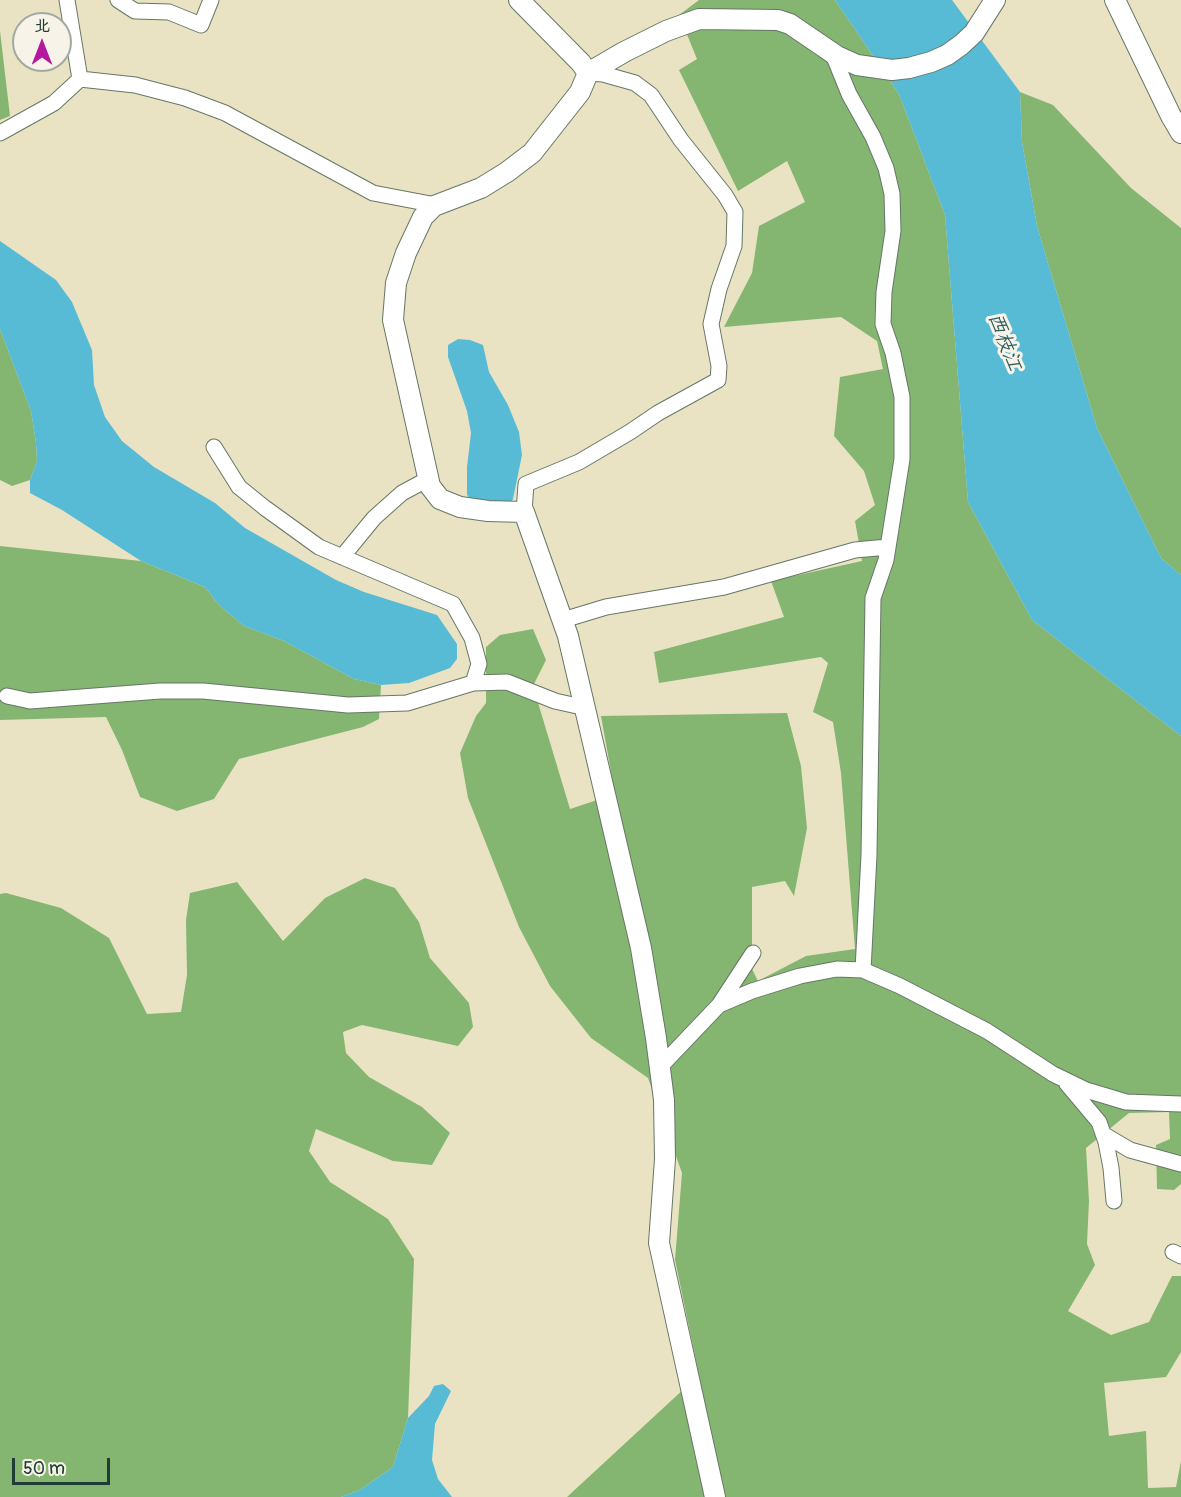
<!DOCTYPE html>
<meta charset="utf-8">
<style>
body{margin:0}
#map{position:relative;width:1181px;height:1497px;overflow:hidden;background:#e9e3c3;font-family:Pangolin,"LXGW WenKai TC",sans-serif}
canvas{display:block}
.north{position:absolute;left:12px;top:12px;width:60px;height:60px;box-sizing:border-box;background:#f7f3e8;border:2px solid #a1aaa0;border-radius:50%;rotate:0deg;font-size:16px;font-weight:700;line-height:24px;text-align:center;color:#1f3d34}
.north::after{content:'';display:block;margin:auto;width:21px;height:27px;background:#b5179e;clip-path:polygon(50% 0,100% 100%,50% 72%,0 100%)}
.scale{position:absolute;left:12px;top:1458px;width:98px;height:27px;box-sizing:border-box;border:3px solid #1f3d34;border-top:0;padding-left:8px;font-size:18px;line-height:21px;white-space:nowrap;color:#1f3d34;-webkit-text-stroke:4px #f7f3e8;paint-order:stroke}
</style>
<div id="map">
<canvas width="1181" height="1497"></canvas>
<div class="north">北</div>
<div class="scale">50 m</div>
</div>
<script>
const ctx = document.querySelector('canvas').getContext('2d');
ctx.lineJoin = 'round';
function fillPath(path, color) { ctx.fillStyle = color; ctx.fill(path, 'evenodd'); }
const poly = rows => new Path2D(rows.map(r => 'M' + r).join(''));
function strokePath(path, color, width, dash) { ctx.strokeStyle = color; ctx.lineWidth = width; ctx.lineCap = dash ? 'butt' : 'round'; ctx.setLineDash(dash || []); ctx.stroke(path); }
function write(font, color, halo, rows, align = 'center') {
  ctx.font = font + ' Pangolin,"LXGW WenKai TC",sans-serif'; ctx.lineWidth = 6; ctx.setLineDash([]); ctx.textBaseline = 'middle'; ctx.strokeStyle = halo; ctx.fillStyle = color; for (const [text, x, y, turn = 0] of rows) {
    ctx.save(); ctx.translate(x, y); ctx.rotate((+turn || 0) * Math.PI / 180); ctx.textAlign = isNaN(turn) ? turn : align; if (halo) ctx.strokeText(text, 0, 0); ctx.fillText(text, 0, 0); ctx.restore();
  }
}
fillPath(poly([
 [699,0,835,0,899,94,945,215,968,502,1032,620,1181,736,1181,1184,1174,1190,1157,1189,1156,1145,1170,1139,1169,1112,1129,1113,1086,1148,1089,1201,1087,1244,1095,1265,1068,1311,1111,1335,1149,1322,1172,1276,1181,1276,1181,1352,1166,1377,1104,1383,1109,1436,1146,1431,1148,1488,1176,1487,1181,1461,1181,1497,567,1497,699,1375,675,1260,682,1173,648,1078,591,1038,550,986,519,927,468,798,460,753,476,716,486,703,486,647,500,635,533,629,546,660,533,686,570,809,615,794,601,716,787,713,801,766,807,828,794,896,785,881,752,887,752,969,758,981,806,956,855,949,841,773,833,722,813,712,828,663,821,657,659,683,654,652,784,617,771,581,862,561,855,521,875,505,864,471,834,436,840,377,883,369,877,341,841,317,724,327,752,273,759,226,805,202,787,161,738,191,679,70,697,59,679,15],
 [0,31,10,116,0,120],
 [1020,92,1053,105,1131,188,1181,228,1181,575,1161,558,1097,428,1037,226,1022,142],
 [0,329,31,411,36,443,37,461,30,480,12,486,0,480],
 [0,546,141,561,205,587,219,605,244,626,284,641,354,679,381,685,379,719,363,727,239,759,214,799,177,811,140,797,122,750,106,717,0,720],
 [365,878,395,888,419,922,430,958,469,1003,473,1027,458,1046,362,1025,343,1032,346,1053,369,1077,422,1107,450,1133,432,1165,393,1161,316,1129,309,1151,330,1182,388,1219,414,1259,408,1418,393,1467,360,1490,341,1497,0,1497,0,894,6,893,61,908,109,938,147,1014,181,1012,187,975,186,920,190,893,237,882,283,941,325,898]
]), '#84b671');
fillPath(poly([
 [835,0,952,0,1020,92,1022,142,1037,226,1097,428,1161,558,1181,575,1181,736,1032,620,968,502,945,215,899,94],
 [0,241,56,280,72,302,92,350,94,385,105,417,122,441,154,467,215,503,245,528,336,580,364,592,437,615,457,644,457,659,450,668,409,683,381,685,354,679,284,641,244,626,219,605,205,587,141,561,62,510,30,493,30,480,37,461,36,443,31,411,0,329],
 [458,339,470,340,483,345,489,372,508,405,519,432,522,455,513,499,509,506,470,502,467,494,467,467,471,433,467,411,448,357,448,345],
 [443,1384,451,1391,435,1424,432,1460,438,1479,452,1497,341,1497,360,1490,393,1467,408,1418,429,1396,434,1386]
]), '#58bbd6');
const minor = poly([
 [118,0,135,11,169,12,201,25,211,0],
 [832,52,849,94,873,137,886,168,892,194,893,231,884,292,883,324,893,353,902,397,902,459,886,560,873,598,869,855,863,970],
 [80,79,135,85,185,98,225,113,373,193,436,205],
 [0,133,54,103,80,79,67,0],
 [214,447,239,487,265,508,319,547,453,604,472,638,479,664,473,683],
 [524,512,526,484,579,462,630,432,658,413,718,380,719,366,711,324,719,289,734,246,735,212,725,195,681,140,651,95,635,83,603,74,588,73],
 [342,557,374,518,402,493,428,479],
 [563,620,606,607,724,587,855,550,888,547],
 [7,696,30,701,160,691,203,691,348,705,407,703,473,683,507,682,555,701,586,708],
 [719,1005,753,953],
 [660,1067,719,1005,752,991,800,976,837,969,863,970,900,986,987,1031,1053,1074,1086,1090,1126,1102,1181,1104],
 [1067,1084,1099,1122,1106,1142,1111,1168,1114,1201],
 [1103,1134,1130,1150,1181,1164],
 [1173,1252,1181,1256]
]);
const tertiary = poly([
 [519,0,581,63,588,73,580,92,532,153,507,172,481,188,434,206,423,217,406,253,396,283,393,320,430,486,440,499,460,507,488,511,524,512,568,636,641,948,656,1038,664,1100,665,1159,659,1243,715,1497],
 [1115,0,1171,116,1181,133],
 [588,73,624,52,666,31,699,19,778,20,790,24,837,56,857,65,892,70,909,68,931,62,947,55,961,45,974,33,995,0]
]);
strokePath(minor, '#676', 17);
strokePath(tertiary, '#676', 22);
strokePath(minor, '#fff', 15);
strokePath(tertiary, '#fff', 20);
write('italic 20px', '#2d5c5c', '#f7f3e8', [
 ["西枝江",1004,342,69]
]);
</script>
